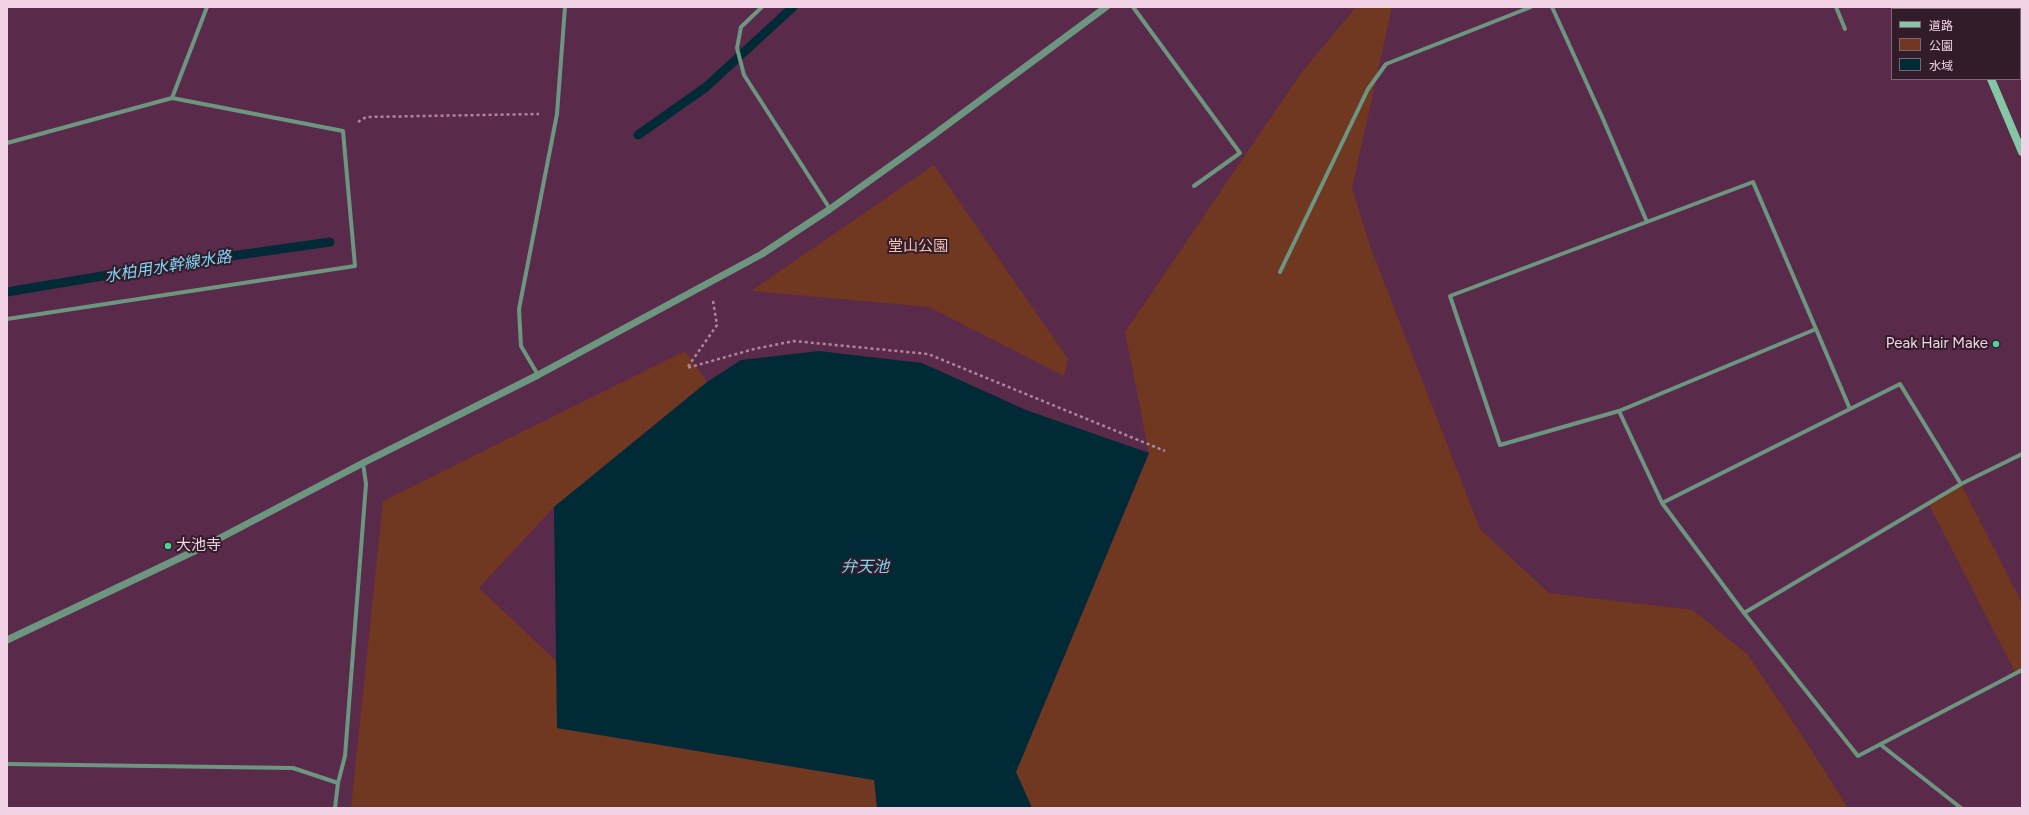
<!DOCTYPE html>
<meta charset="utf-8">
<style>
body{margin:0}
#map{position:relative;width:2029px;height:815px;overflow:hidden;background:#5a2a4a;font-family:Figtree,"Noto Sans JP",sans-serif}
canvas{display:block}
.frame{position:absolute;inset:0;border:8px solid #f1d3e5;pointer-events:none}
.legend{position:absolute;left:1891px;top:8px;width:130px;height:72px;box-sizing:border-box;background:#321c2a;border:1px solid #7e6575;margin:0;padding:5px 7px;list-style:none;font-size:12px;color:#f1d3e5}
.legend li{display:flex;align-items:center;gap:8px;height:20px}
.legend b{width:20px;border:1px solid #7e6575}
</style>
<div id="map">
<canvas width="2029" height="815"></canvas>
<div class="frame"></div>
<ul class="legend">
<li><b style="height:5px;background:#83c7a5"></b>道路</li>
<li><b style="height:11px;background:#703721"></b>公園</li>
<li><b style="height:11px;background:#002a36"></b>水域</li>
</ul>
</div>
<script>
const ctx = document.querySelector('canvas').getContext('2d');
ctx.lineJoin = 'round';
function fillPath(path, color) { ctx.fillStyle = color; ctx.fill(path, 'evenodd'); }
const poly = rows => new Path2D(rows.map(r => 'M' + r).join(''));
function strokePath(path, color, width, dash) { ctx.strokeStyle = color; ctx.lineWidth = width; ctx.lineCap = dash ? 'butt' : 'round'; ctx.setLineDash(dash || []); ctx.stroke(path); }
function write(font, color, halo, rows, align = 'center') {
  ctx.font = font + ' Figtree,"Noto Sans JP",sans-serif'; ctx.lineWidth = 4; ctx.setLineDash([]); ctx.textBaseline = 'middle'; ctx.strokeStyle = halo; ctx.fillStyle = color; for (const [text, x, y, turn = 0] of rows) {
    ctx.save(); ctx.translate(x, y); ctx.rotate((+turn || 0) * Math.PI / 180); ctx.textAlign = isNaN(turn) ? turn : align; if (halo) ctx.strokeText(text, 0, 0); ctx.fillText(text, 0, 0); ctx.restore();
  }
}
fillPath(poly([
 [1356,7,1392,7,1352,188,1370,246,1480,529,1549,593,1693,610,1748,655,1801,734,1848,808,1032,808,1016,772,1149,453,1125,332,1301,73],
 [934,165,1068,359,1064,376,929,307,751,291],
 [685,351,707,382,554,507,479,588,557,662,557,728,875,780,877,808,351,808,383,501],
 [1961,484,2022,603,2022,670,2016,674,1928,503]
]), '#703721');
fillPath(poly([
 [819,351,922,363,1026,410,1149,453,1016,772,1032,808,877,808,874,780,557,728,554,507,707,382,741,360]
]), '#002a36');
strokePath(poly([
 [638,135,706,87,793,7],
 [7,292,168,265,330,242]
]), '#002a36', 9);
strokePath(poly([
 [358,122,366,117,539,114],
 [713,301,717,325,687,368,754,349,794,341,928,354,1165,451]
]), '#ad869f', 2.5, [3, 3]);
strokePath(poly([
 [762,7,741,27,737,48,744,75,830,209],
 [1133,7,1240,153,1194,186],
 [1552,7,1603,119,1647,222],
 [1836,7,1845,29],
 [172,98,207,7],
 [7,143,172,98,343,131,355,266,7,319],
 [1280,272,1368,89,1386,64,1531,7],
 [1816,329,1619,411,1500,445,1450,296,1753,182,1816,329,1850,409],
 [538,375,521,346,519,309,557,114,565,7],
 [1619,411,1662,503,1744,613,1858,756,2022,670],
 [1662,503,1900,384,1961,484],
 [1744,613,1961,484,2022,454],
 [1881,745,1961,808],
 [7,764,293,768,338,783],
 [335,808,338,783,345,756,366,484,363,463]
]), '#6c9680', 4);
strokePath(poly([
 [7,640,203,547,363,463,538,375,762,254,830,209,928,139,1106,7]
]), '#6c9680', 7);
strokePath(poly([
 [1960,7,1961,9],
 [1991,79,2022,152]
]), '#83c7a5', 8);
for (const [x, y, r, color] of [
 [1996,344,4,"#4cd39a"],
 [168,546,4,"#4cd39a"]
]) { const dot = new Path2D(); dot.arc(x, y, r, 0, 2 * Math.PI); ctx.fillStyle = color; ctx.fill(dot); strokePath(dot, '#321c2a', 1.5); }
write('15px', '#f4c3b0', '#321c2a', [
 ["堂山公園",918,247]
]);
write('15px', '#f1d3e5', '#321c2a', [
 ["Peak Hair Make",1988,344],
 ["大池寺",176,546,"left"]
], 'right');
write('italic 16px', '#7ed5f2', '#321c2a', [
 ["水柏用水幹線水路",168,267,-9],
 ["弁天池",865,567]
]);
</script>
